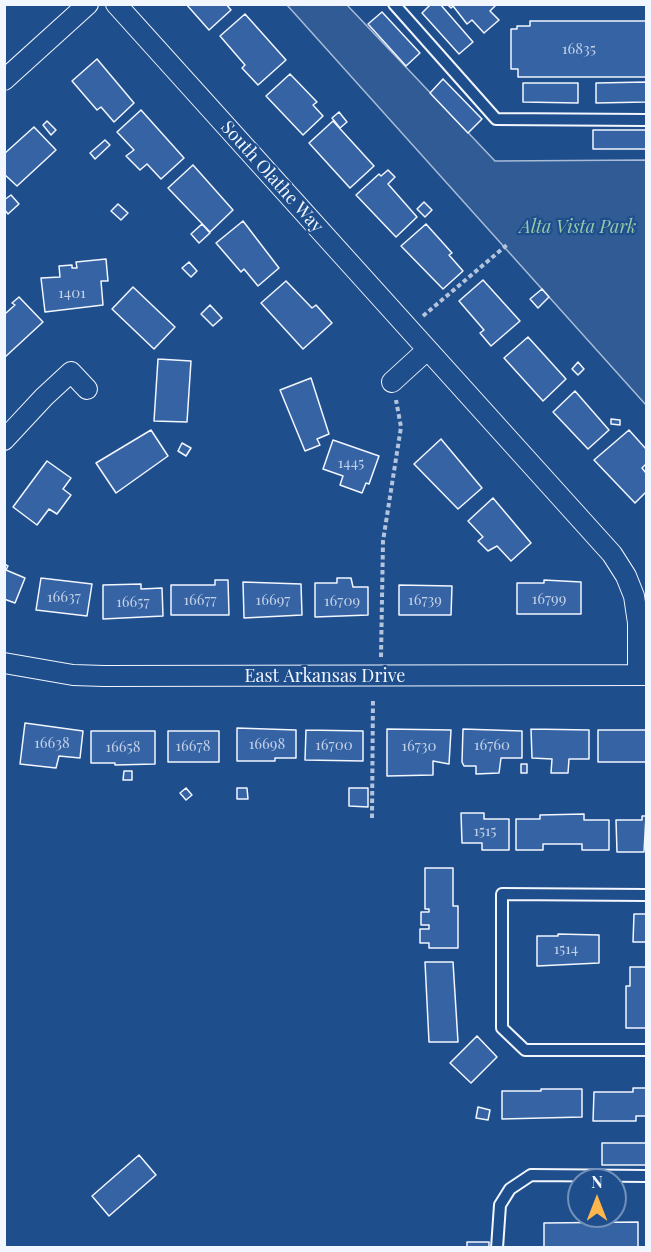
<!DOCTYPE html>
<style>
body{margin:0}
#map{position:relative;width:651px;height:1252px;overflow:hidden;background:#1f4e8c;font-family:"Playfair Display",serif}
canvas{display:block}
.frame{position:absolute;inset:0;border:6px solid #f2f6ff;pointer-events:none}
.north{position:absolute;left:567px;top:1168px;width:60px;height:60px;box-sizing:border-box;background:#1f4e8c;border:2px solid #7391ba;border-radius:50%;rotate:0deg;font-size:16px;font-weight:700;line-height:24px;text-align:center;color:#f2f6ff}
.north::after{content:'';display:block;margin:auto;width:21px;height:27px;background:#ffb74d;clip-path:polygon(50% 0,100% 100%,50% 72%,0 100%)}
</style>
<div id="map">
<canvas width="651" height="1252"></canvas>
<div class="frame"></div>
<div class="north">N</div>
</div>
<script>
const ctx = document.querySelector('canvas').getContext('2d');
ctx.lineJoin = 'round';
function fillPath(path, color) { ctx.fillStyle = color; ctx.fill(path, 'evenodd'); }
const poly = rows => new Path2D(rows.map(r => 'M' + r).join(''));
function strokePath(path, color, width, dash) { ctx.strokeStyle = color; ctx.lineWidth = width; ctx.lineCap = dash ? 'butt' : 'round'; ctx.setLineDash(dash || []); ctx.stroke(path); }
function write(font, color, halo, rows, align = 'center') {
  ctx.font = font + ' "Playfair Display",serif'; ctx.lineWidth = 4.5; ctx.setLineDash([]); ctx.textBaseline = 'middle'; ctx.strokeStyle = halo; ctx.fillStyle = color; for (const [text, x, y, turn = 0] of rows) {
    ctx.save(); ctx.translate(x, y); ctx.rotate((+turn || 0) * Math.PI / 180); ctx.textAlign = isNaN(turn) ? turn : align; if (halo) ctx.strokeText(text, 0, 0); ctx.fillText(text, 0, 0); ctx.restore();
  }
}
const green = poly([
 [287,5,347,5,495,161,646,160,646,405,287,5]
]);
fillPath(green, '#305b95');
strokePath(green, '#a8bbd7', 1.5);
const building = poly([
 [186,4,226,4,231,10,209,30,186,4],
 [431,4,440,4,473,42,459,54,422,13,431,4],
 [447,4,497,4,490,11,499,20,484,33,472,20,467,24,453,6,451,8,447,4],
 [382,12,420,53,406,66,368,24,382,12],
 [245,14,286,60,258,85,242,68,245,65,220,36,245,14],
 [530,21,646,21,646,77,518,77,518,69,511,69,511,29,517,29,517,26,530,26,530,21],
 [97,59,134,103,114,122,101,107,97,110,72,81,97,59],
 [290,74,317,102,313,105,323,116,303,135,266,96,290,74],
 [443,79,482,119,468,133,430,93,443,79],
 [646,82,646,102,596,103,596,83,646,82],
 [523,83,578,83,578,103,523,102,523,83],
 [141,110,184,158,161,179,147,164,140,170,126,156,134,150,117,132,141,110],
 [339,112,347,122,340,128,332,118,339,112],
 [47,121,56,130,51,135,43,125,47,121],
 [333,121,374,166,350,188,309,143,333,121],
 [34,127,56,150,17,186,4,174,4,154,34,127],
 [593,130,646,130,646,149,593,149,593,130],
 [105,140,110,145,95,159,90,153,105,140],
 [193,165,233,210,210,232,168,188,193,165],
 [388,170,395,177,388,184,417,217,396,237,356,195,379,174,381,176,388,170],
 [11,195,19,204,8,214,4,209,4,200,11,195],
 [424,202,432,210,425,217,417,209,424,202],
 [118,204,128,213,121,220,111,211,118,204],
 [243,221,279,268,258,286,244,269,241,272,216,243,243,221],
 [202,224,210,233,199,243,191,234,202,224],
 [426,224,452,253,449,255,463,271,443,289,401,246,426,224],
 [106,259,108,281,101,281,103,305,45,312,41,278,60,277,59,266,72,265,72,268,77,268,76,262,106,259],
 [189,262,197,271,191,277,182,268,189,262],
 [483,280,520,321,491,346,480,333,484,330,459,301,483,280],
 [286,281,312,308,316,305,332,323,303,349,261,303,286,281],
 [133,287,175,327,154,349,112,309,133,287],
 [542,289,549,297,538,308,530,299,542,289],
 [19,297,43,322,4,358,4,311,6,313,15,305,12,303,19,297],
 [210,305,222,318,213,326,201,314,210,305],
 [528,337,566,379,543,401,504,358,528,337],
 [158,359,191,361,187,422,154,421,158,359],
 [578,362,584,369,578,375,572,369,578,362],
 [311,378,329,434,317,439,320,445,305,451,280,390,311,378],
 [575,391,609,430,588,449,553,412,575,391],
 [611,419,620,420,620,425,611,424,611,419],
 [151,430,168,456,116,493,96,463,151,430],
 [629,430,646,449,646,464,642,468,646,473,646,492,635,503,594,460,629,430],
 [441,439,482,488,458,509,414,464,441,439],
 [333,440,379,456,369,484,366,483,362,493,340,485,343,476,323,469,333,440],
 [182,443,191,448,186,456,178,451,182,443],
 [47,461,71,478,63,489,71,495,57,514,49,509,37,525,13,507,47,461],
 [493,498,531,543,511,561,497,546,488,551,478,541,483,537,468,521,493,498],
 [4,564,8,566,6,570,25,578,15,603,4,599,4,564],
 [41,578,92,584,87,616,36,610,41,578],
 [337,578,351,578,353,587,368,587,368,615,315,617,315,583,337,583,337,578],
 [215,580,228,580,229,615,171,615,171,585,215,585,215,580],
 [544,580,581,582,581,614,517,614,517,583,544,583,544,580],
 [243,582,301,584,302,615,244,618,243,582],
 [141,584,141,589,162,588,163,616,103,619,103,585,141,584],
 [399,585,452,586,451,615,399,615,399,585],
 [25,723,83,731,80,758,59,756,56,768,20,764,25,723],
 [237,728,296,730,296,758,275,758,275,761,237,761,237,728],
 [387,729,451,730,449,764,433,761,433,775,387,776,387,729],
 [463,729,522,731,522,758,501,758,499,773,476,774,476,766,464,766,462,762,463,729],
 [531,729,589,730,589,759,569,759,568,773,551,773,552,759,532,758,531,729],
 [306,730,363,731,363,761,305,760,306,730],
 [598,730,646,730,646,762,598,762,598,730],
 [91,731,155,731,155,764,115,765,115,763,91,763,91,731],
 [168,731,219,731,219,762,168,762,168,731],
 [521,764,527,764,527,773,521,773,521,764],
 [124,771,132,771,132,780,123,780,124,771],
 [186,788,192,795,186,800,180,793,186,788],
 [237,788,247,788,248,799,237,799,237,788],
 [349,788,368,788,368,807,349,806,349,788],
 [461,813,484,813,484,819,509,819,509,850,482,850,482,843,462,843,461,813],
 [584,814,584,820,609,820,609,850,582,850,582,844,543,844,543,850,516,850,516,819,540,819,540,815,584,814],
 [642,816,646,816,644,852,617,852,616,820,642,820,642,816],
 [425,868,453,868,453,906,458,906,458,948,429,948,429,943,420,943,420,929,429,929,429,925,421,925,421,912,429,912,429,909,425,909,425,868],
 [634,914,646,914,646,942,633,942,634,914],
 [558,934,599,935,599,963,537,966,537,936,558,936,558,934],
 [425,962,453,962,458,1042,429,1042,425,962],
 [630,967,646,967,646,1028,626,1028,626,986,630,986,630,967],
 [477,1036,497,1057,471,1083,450,1063,477,1036],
 [633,1088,646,1088,646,1116,636,1116,636,1121,593,1121,594,1092,633,1092,633,1088],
 [541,1089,582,1089,582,1117,502,1119,502,1091,541,1091,541,1089],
 [478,1107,490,1110,488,1120,476,1118,478,1107],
 [602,1143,646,1143,646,1165,602,1165,602,1143],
 [139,1155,156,1175,109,1216,92,1196,139,1155],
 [638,1222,638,1248,544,1248,544,1223,638,1222],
 [467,1242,489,1242,489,1248,467,1248,467,1242]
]);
fillPath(building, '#3563a3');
strokePath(building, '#f2f6ff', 1.5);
const service = poly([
 [394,4,496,119,646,120],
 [646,895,502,894,502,1028,525,1050,646,1050],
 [497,1248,500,1205,510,1189,531,1175,646,1176]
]);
const minor = poly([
 [116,4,612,554,626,576,634,596,638,623,638,675],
 [4,80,88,4],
 [392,382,427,350],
 [4,440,44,397,71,372,87,389],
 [4,663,73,675,104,676,646,675]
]);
strokePath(service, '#f2f6ff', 14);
strokePath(minor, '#f2f6ff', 22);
strokePath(poly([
 [423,316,508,244],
 [381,657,383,541,401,427,396,400],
 [372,818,373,698]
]), '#b3c4dc', 4, [4.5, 3]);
strokePath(service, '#1f4e8c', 10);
strokePath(minor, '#1f4e8c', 20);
write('15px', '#c3d1e8', null, [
 ["16835",579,49],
 ["1401",72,293],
 ["1445",351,463],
 ["16637",64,597],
 ["16799",549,599],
 ["16677",200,600],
 ["16697",273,600],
 ["16739",425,600],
 ["16709",342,601],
 ["16657",133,602],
 ["16638",52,743],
 ["16698",267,744],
 ["16700",334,745],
 ["16760",492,745],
 ["16678",193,746],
 ["16730",419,746],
 ["16658",123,747],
 ["1515",485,831],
 ["1514",566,949]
]);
write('18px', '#f2f6ff', '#1f4e8c', [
 ["South Olathe Way",272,177,48],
 ["East Arkansas Drive",325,676]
]);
write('italic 18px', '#97c8a6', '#1f4e8c', [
 ["Alta Vista Park",578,227]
]);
</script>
